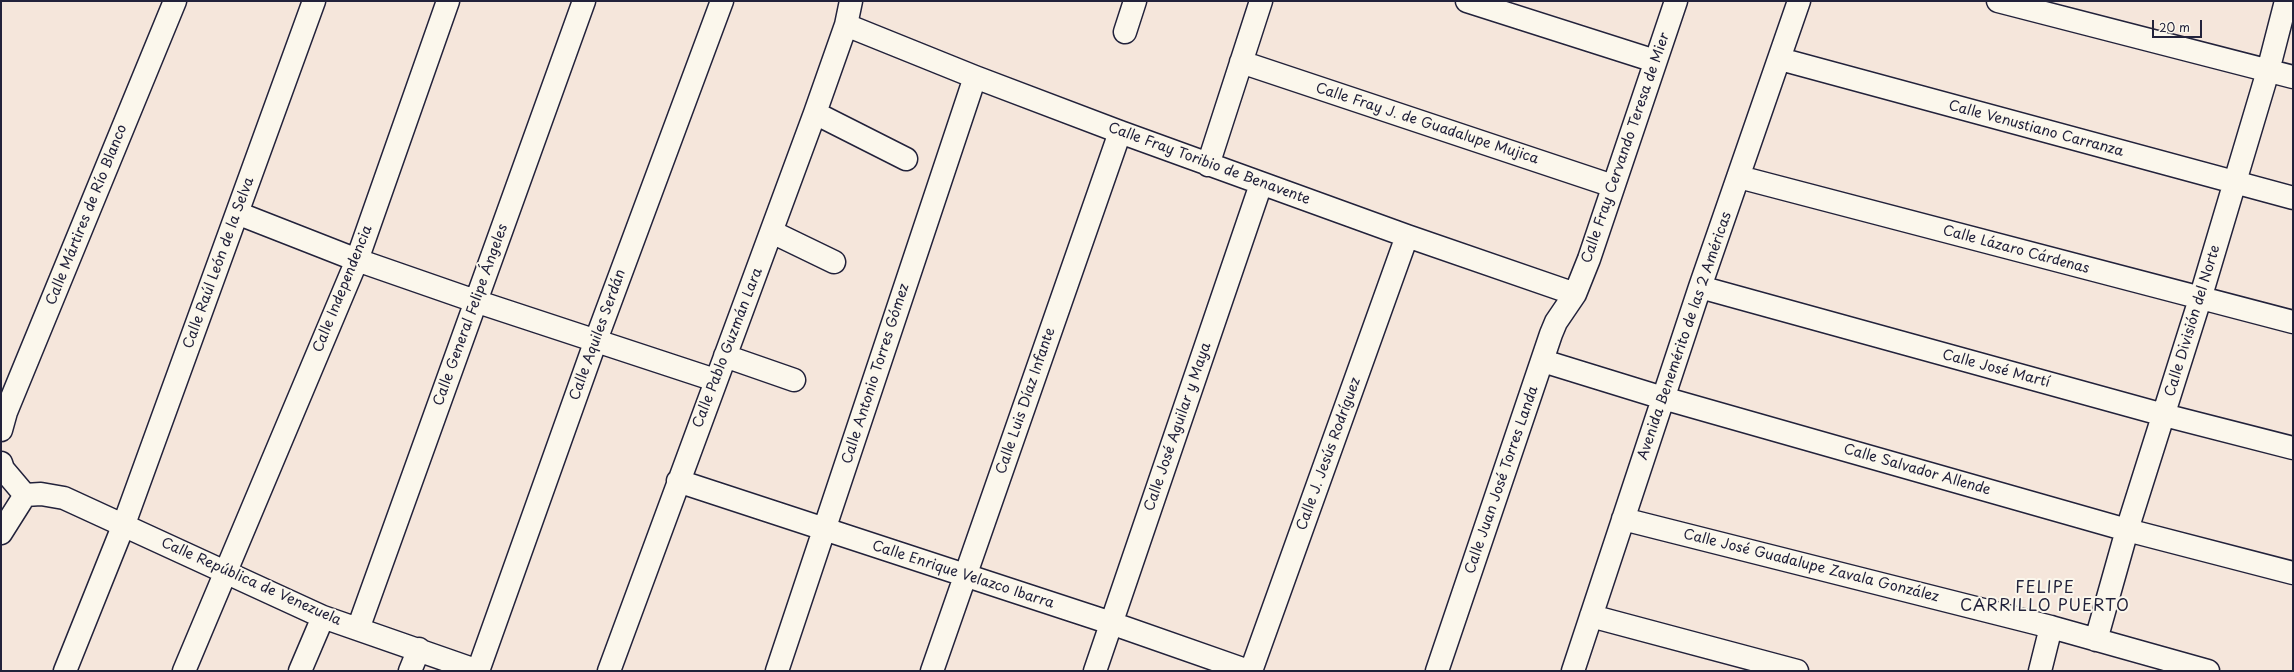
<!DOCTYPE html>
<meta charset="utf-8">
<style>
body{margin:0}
#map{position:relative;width:2294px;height:672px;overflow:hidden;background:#f5e6db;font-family:"Playpen Sans",sans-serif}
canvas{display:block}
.frame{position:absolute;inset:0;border:2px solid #22223b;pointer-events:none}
.scale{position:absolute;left:2152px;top:20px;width:50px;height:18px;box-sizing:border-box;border:2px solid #22223b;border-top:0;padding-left:5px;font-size:12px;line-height:14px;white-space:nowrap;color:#22223b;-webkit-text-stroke:3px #fbf7ec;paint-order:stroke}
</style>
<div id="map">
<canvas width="2294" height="672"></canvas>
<div class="frame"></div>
<div class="scale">20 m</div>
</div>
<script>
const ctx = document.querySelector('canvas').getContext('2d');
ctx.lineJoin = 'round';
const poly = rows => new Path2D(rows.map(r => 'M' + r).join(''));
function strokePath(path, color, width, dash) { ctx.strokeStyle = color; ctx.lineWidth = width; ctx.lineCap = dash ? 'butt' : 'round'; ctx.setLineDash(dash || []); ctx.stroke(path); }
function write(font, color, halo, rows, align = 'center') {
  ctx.font = font + ' "Playpen Sans",sans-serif'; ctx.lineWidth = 4; ctx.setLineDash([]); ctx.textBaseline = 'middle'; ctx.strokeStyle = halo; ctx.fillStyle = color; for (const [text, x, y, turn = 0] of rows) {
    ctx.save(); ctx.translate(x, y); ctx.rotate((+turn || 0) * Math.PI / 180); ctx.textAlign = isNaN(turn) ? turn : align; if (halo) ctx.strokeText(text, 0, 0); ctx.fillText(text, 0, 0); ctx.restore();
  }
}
const minor = poly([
 [1467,1,1655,61],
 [1998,1,2293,77],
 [846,25,975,77,1120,132,1407,236,1575,294],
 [1125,32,1135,1],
 [1780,59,2293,198],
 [1241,62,1613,186],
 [815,113,906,159],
 [1208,165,1261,1],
 [1739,177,2293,322],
 [237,213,357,260,475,301,715,380],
 [772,232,834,262],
 [1700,287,2164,415,2293,448],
 [725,356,794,380],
 [1543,361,1663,398,2127,530,2293,573],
 [1,430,6,412,175,1],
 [1,463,3,469,25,495],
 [678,481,1111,623,1248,671],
 [25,495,41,494,64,498,323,617,478,671],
 [1623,519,2051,627,2208,671],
 [1,533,25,495],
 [1591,616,1797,671],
 [358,629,584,1],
 [2096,640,2127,530,2200,299,2268,71,2286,1],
 [65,671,124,524,314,1],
 [184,671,357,260,448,1],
 [300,671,323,617],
 [410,671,419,649],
 [478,671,596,340,722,1],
 [609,671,815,113,846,25,851,1],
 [777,671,975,77],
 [932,671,1120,132],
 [1095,671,1261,184],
 [1251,671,1407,236],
 [1437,671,1551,334,1556,322,1575,294,1589,259,1676,1],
 [1573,671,1700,287,1799,1],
 [2040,671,2051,627]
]);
strokePath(minor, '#22223b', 25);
strokePath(minor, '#fbf7ec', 22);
write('14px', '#22223b', '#fbf7ec', [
 ["Calle Fray J. de Guadalupe Mujica",1427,124,18],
 ["Calle Venustiano Carranza",2036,129,15],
 ["Calle Fray Cervando Teresa de Mier",1626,148,-71],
 ["Calle Fray Toribio de Benavente",1209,164,20],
 ["Calle Mártires de Río Blanco",87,215,-68],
 ["Calle Lázaro Cárdenas",2016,250,15],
 ["Calle Raúl León de la Selva",219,263,-70],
 ["Calle Independencia",343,289,-68],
 ["Calle General Felipe Ángeles",471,315,-70],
 ["Calle División del Norte",2193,321,-73],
 ["Calle Aquiles Serdán",598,335,-70],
 ["Avenida Benemérito de las 2 Américas",1685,336,-71],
 ["Calle Pablo Guzmán Lara",728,348,-69],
 ["Calle José Martí",1996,369,15],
 ["Calle Antonio Torres Gómez",876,374,-72],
 ["Calle Luis Díaz Infante",1026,401,-71],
 ["Calle José Aguilar y Maya",1178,427,-71],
 ["Calle J. Jesús Rodríguez",1329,454,-70],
 ["Calle Salvador Allende",1917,470,16],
 ["Calle Juan José Torres Landa",1502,480,-71],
 ["Calle José Guadalupe Zavala González",1811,566,14],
 ["Calle Enrique Velazco Ibarra",963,575,18],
 ["Calle República de Venezuela",251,582,24]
]);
ctx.letterSpacing = '1px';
write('16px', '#22223b', '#fbf7ec', [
 ["FELIPE",2045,589],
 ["CARRILLO PUERTO",2045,607]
]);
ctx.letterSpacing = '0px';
</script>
